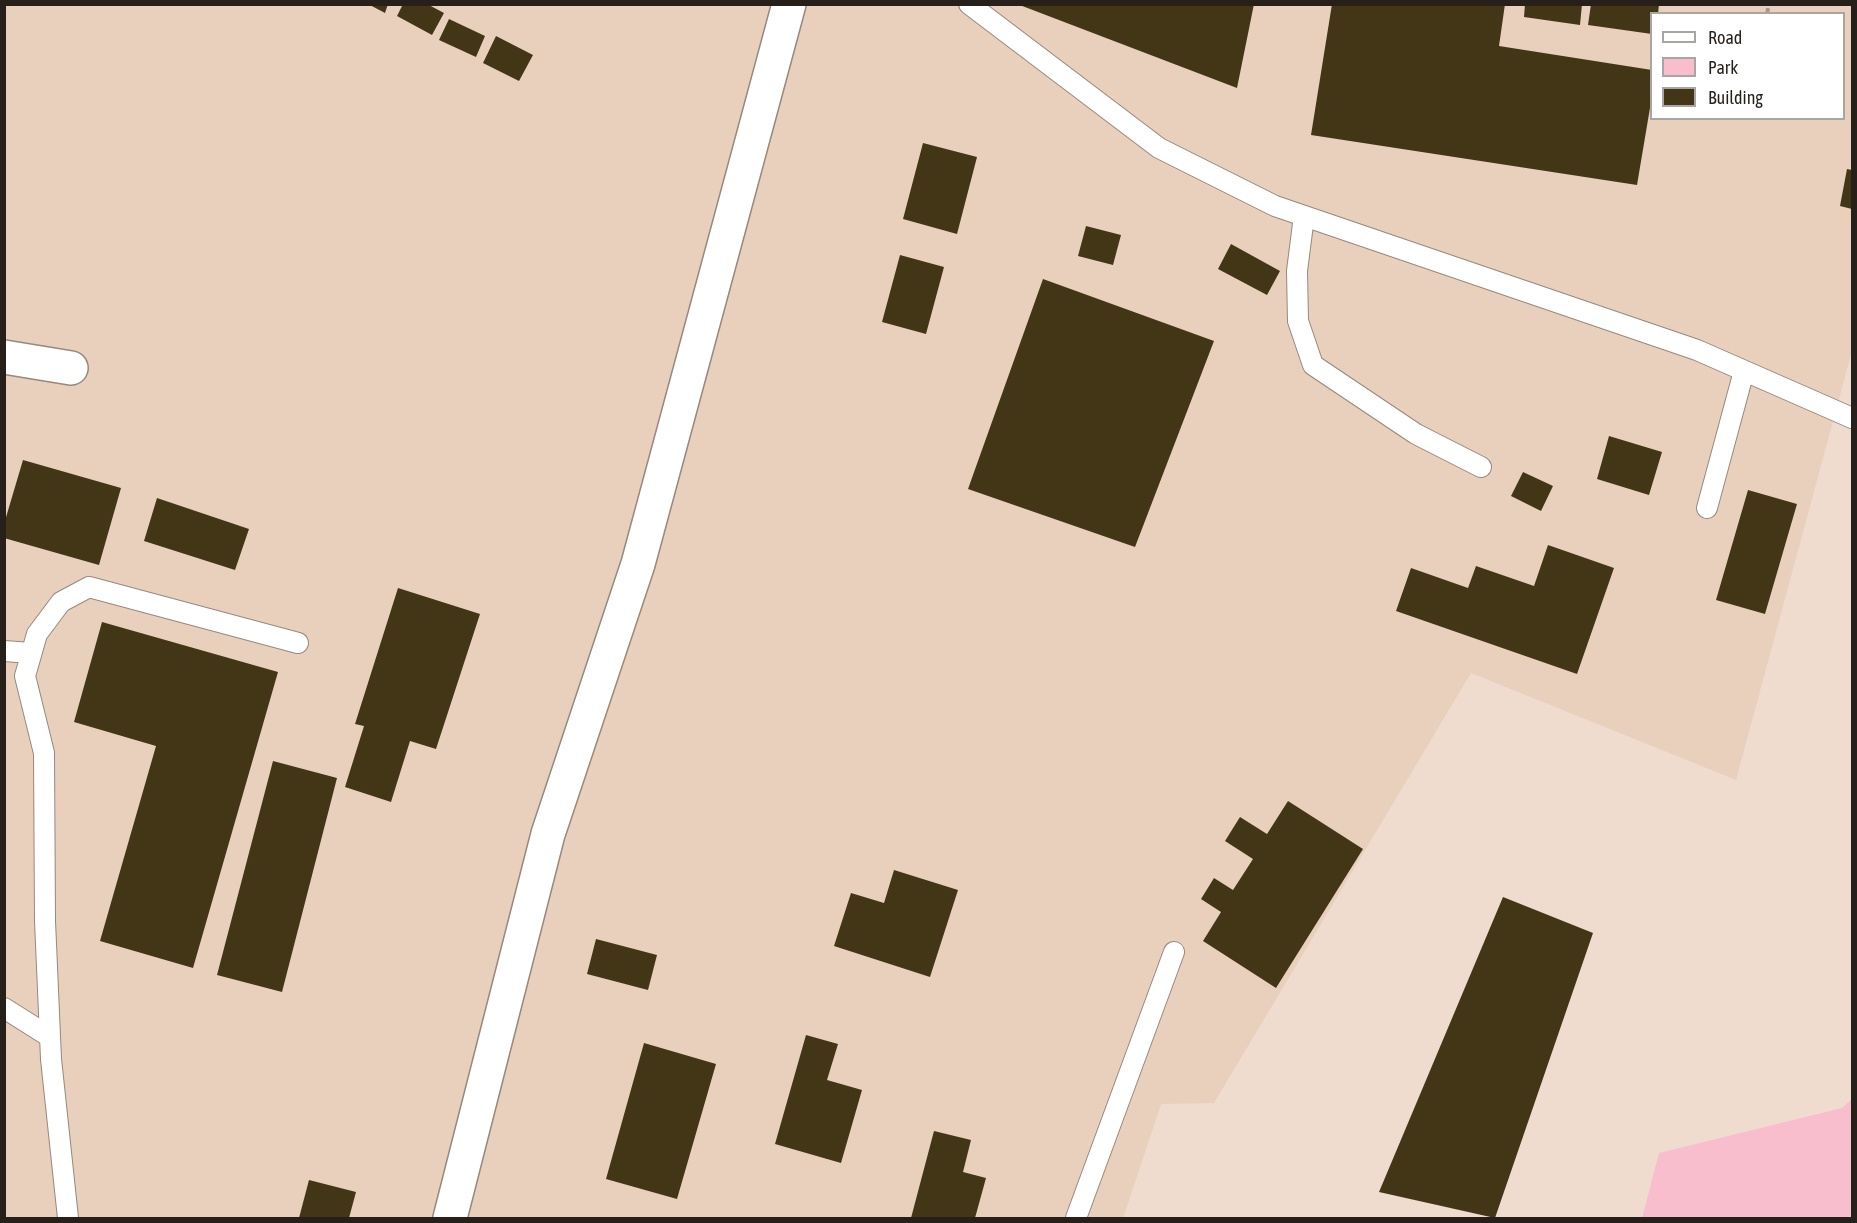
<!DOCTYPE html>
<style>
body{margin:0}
#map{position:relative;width:1857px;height:1223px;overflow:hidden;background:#efdccf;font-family:"Asap Condensed",sans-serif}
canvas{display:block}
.frame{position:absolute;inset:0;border:6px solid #261f1a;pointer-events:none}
.legend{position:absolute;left:1650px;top:12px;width:195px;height:108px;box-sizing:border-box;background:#fff;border:2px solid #a8a5a3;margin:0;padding:8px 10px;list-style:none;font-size:18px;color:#261f1a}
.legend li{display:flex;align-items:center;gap:12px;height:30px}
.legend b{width:30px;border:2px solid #a8a5a3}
</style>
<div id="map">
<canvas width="1857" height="1223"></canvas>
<div class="frame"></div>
<ul class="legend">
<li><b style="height:8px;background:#fff"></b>Road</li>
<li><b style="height:16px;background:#f8becd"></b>Park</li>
<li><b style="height:16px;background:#433617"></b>Building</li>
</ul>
</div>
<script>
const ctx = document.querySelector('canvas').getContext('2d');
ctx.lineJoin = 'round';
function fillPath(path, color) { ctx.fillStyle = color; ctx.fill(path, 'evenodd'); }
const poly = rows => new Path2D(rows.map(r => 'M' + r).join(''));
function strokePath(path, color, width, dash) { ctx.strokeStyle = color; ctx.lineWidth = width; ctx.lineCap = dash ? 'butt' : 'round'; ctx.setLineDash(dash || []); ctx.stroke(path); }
fillPath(poly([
 [5,5,1852,5,1852,351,1736,780,1471,673,1214,1103,1161,1104,1123,1218,5,1218],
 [1652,14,1844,14,1844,118,1652,118]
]), '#e8d0bd');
fillPath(poly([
 [1852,1099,1852,1218,1642,1218,1659,1153,1842,1108]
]), '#f8becd');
fillPath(poly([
 [368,4,388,4,385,13],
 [403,4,427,4,444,13,432,35,397,16],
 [1017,4,1254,4,1237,88],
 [1332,4,1505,4,1499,46,1652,70,1652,96,1637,185,1311,135],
 [1525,4,1582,4,1580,25,1524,17],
 [1591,4,1659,4,1658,14,1652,14,1652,34,1588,25],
 [449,19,485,36,476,57,439,40],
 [496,36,533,55,519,81,483,63],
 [923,143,977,157,957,234,903,219],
 [1847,169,1852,170,1852,209,1840,206],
 [1086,226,1121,235,1113,265,1078,256],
 [1231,244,1280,271,1267,295,1218,269],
 [900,255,944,267,926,334,882,322],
 [1043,279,1214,341,1135,547,968,489],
 [1609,436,1662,452,1649,495,1597,479],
 [23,460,121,488,99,565,4,538,4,524],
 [1523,472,1553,486,1541,511,1511,496],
 [1748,490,1797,504,1765,614,1716,600],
 [157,498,249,529,235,570,144,541],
 [1548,545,1614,568,1577,674,1396,611,1411,568,1468,588,1476,566,1534,586],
 [398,588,480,614,436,749,410,741,391,802,345,787,364,726,355,724],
 [102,622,278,672,193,968,100,941,156,746,74,722],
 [273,761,337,778,282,992,217,975],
 [1288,801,1363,849,1276,988,1203,941,1221,912,1201,899,1214,878,1233,890,1253,859,1225,841,1240,817,1267,834],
 [894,870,958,890,930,977,834,946,851,893,884,903],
 [1503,897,1593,933,1495,1218,1379,1192],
 [596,939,657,955,648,990,587,974],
 [806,1035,838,1044,827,1080,862,1090,841,1163,775,1144],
 [644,1043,716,1064,677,1199,606,1179],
 [934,1131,971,1140,963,1172,986,1178,975,1218,911,1218],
 [309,1180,356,1192,349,1218,299,1218]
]), '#433617');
const service = poly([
 [969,4,1159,148,1275,206,1697,350,1852,418],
 [1304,216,1297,271,1298,321,1313,365,1416,434,1481,467],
 [1707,508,1744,371],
 [4,651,31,653],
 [4,1008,50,1037],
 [68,1218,51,1059,45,921,44,753,25,676,37,634,61,602,89,587,298,643],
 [1076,1218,1174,952]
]);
const minor = poly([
 [4,357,71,368],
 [450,1218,548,834,638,564,789,4]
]);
strokePath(service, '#99887c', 22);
strokePath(minor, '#99887c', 36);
strokePath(poly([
 [1767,14,1769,4]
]), '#a7988e', 4, [6, 3]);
strokePath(service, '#fff', 20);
strokePath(minor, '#fff', 33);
</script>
